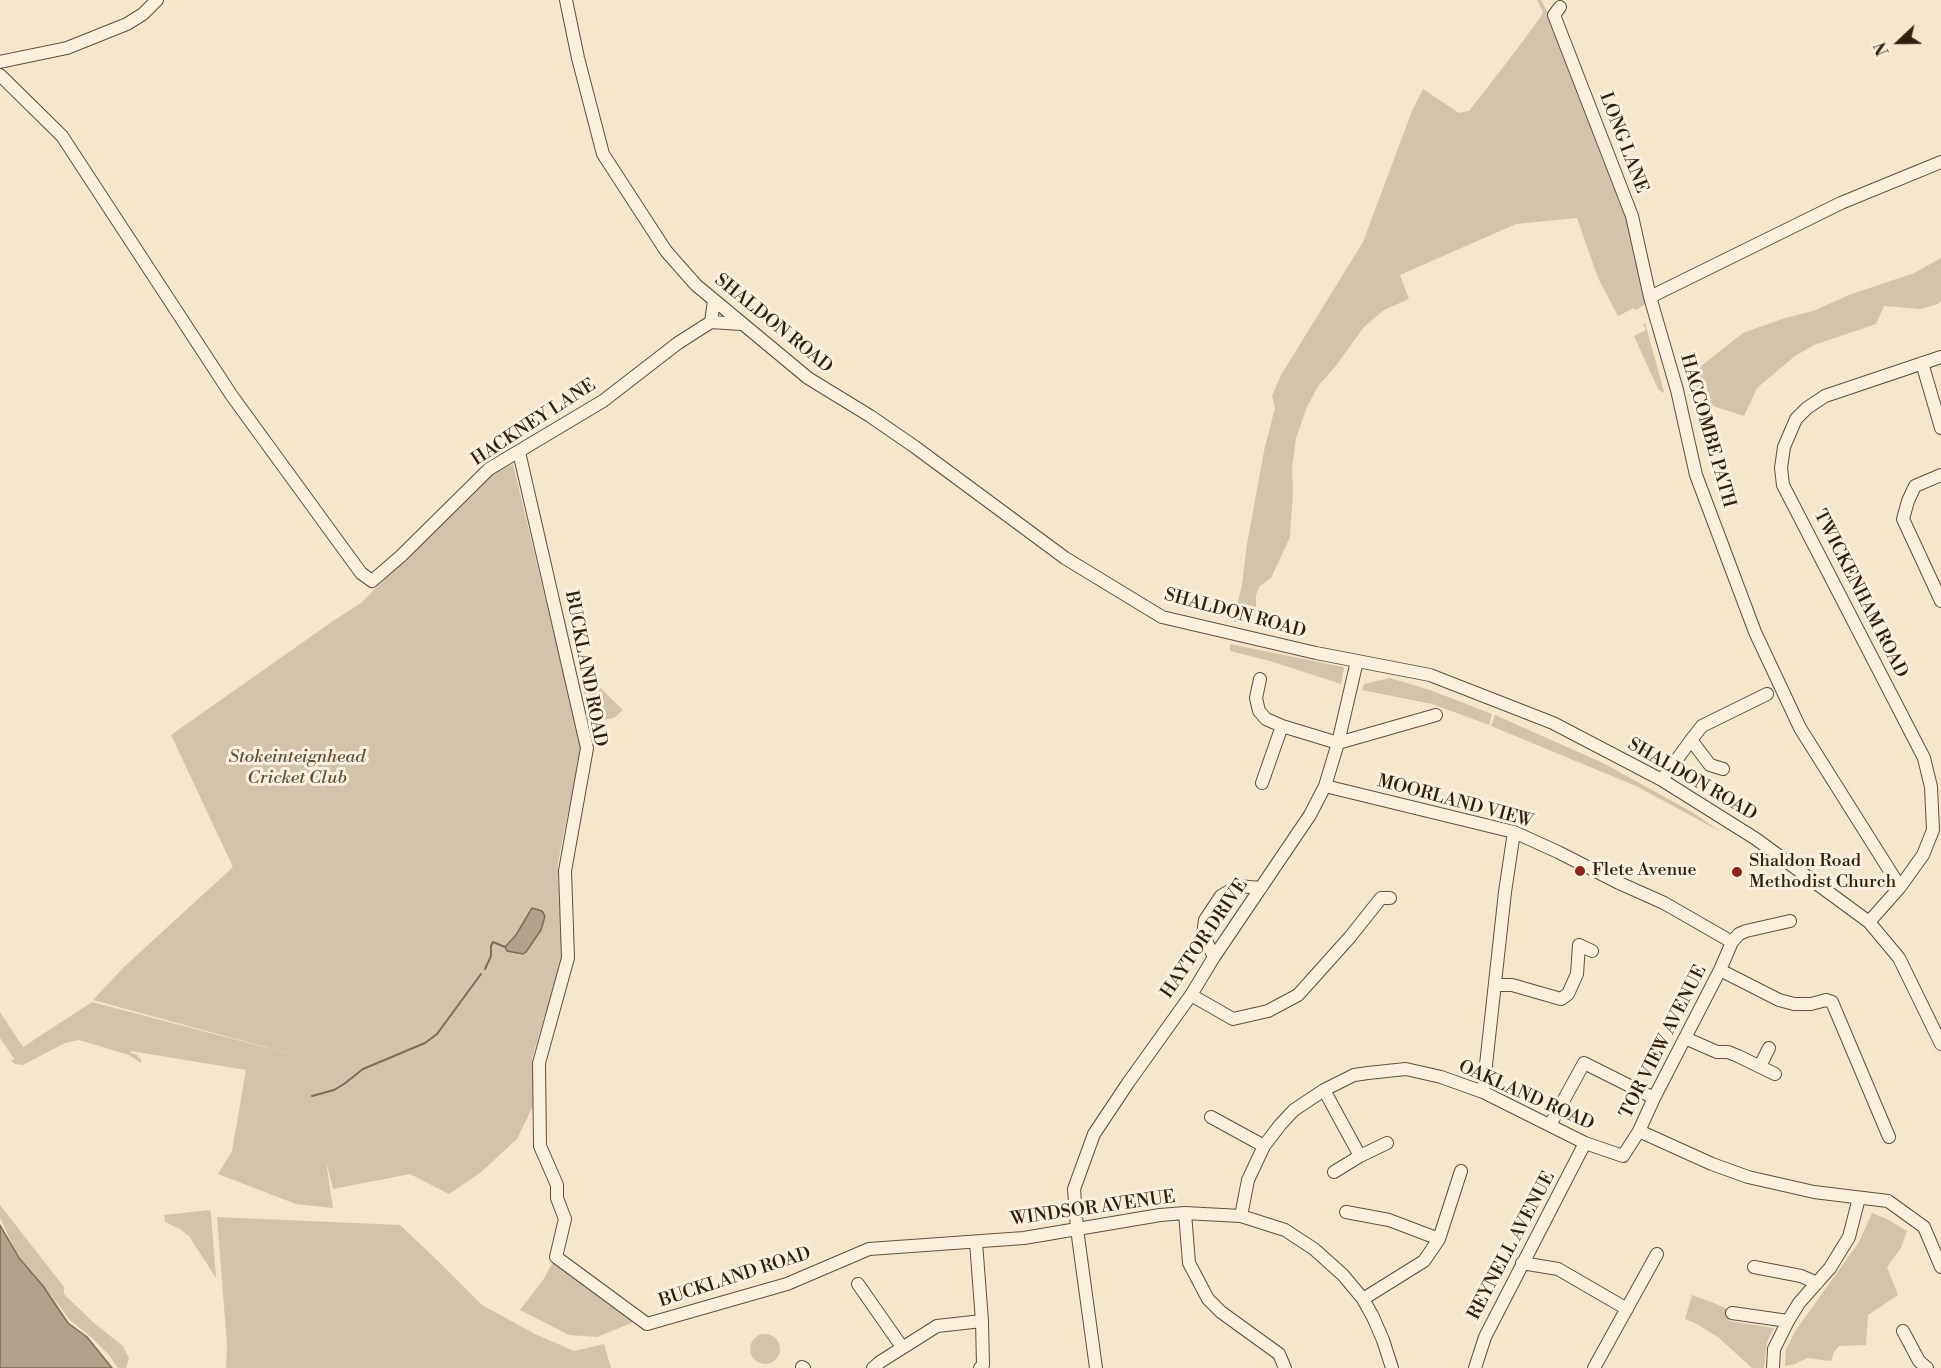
<!DOCTYPE html>
<style>
body{margin:0}
#map{position:relative;width:1941px;height:1368px;overflow:hidden;background:#f4e6c9;font-family:"Libre Bodoni",serif}
canvas{display:block}
.north{position:absolute;left:1869px;top:12px;width:60px;height:60px;-webkit-text-stroke:4px #f8efdc;paint-order:stroke;rotate:248deg;font-size:16px;font-weight:700;line-height:24px;text-align:center;color:#321e0c}
.north::after{content:'';display:block;margin:auto;width:21px;height:27px;background:#321e0c;clip-path:polygon(50% 0,100% 100%,50% 72%,0 100%)}
</style>
<div id="map">
<canvas width="1941" height="1368"></canvas>
<div class="north">N</div>
</div>
<script>
const ctx = document.querySelector('canvas').getContext('2d');
ctx.lineJoin = 'round';
function fillPath(path, color) { ctx.fillStyle = color; ctx.fill(path, 'evenodd'); }
const poly = rows => new Path2D(rows.map(r => 'M' + r).join(''));
function strokePath(path, color, width, dash) { ctx.strokeStyle = color; ctx.lineWidth = width; ctx.lineCap = dash ? 'butt' : 'round'; ctx.setLineDash(dash || []); ctx.stroke(path); }
function write(font, color, halo, rows, align = 'center') {
  ctx.font = font + ' "Libre Bodoni",serif'; ctx.lineWidth = 6; ctx.setLineDash([]); ctx.textBaseline = 'middle'; ctx.strokeStyle = halo; ctx.fillStyle = color; for (const [text, x, y, turn = 0] of rows) {
    ctx.save(); ctx.translate(x, y); ctx.rotate((+turn || 0) * Math.PI / 180); ctx.textAlign = isNaN(turn) ? turn : align; if (halo) ctx.strokeText(text, 0, 0); ctx.fillText(text, 0, 0); ctx.restore();
  }
}
fillPath(poly([
 [1537,0,1541,0,1554,25,1627,217,1646,299,1645,304,1636,310,1634,308,1618,316,1598,278,1577,218,1516,224,1400,275,1409,299,1384,310,1364,327,1335,367,1318,386,1307,407,1296,438,1292,468,1293,491,1290,537,1271,578,1260,586,1256,595,1256,607,1240,623,1233,621,1242,585,1247,544,1265,446,1275,408,1272,396,1281,375,1363,242,1412,111,1423,89,1459,113,1469,111,1514,53,1542,15,1543,12],
 [1941,258,1941,301,1938,304,1921,309,1884,306,1876,324,1814,345,1795,356,1757,388,1744,416,1707,404,1695,385,1696,370,1743,333,1782,319,1813,311,1849,295,1914,273],
 [1645,323,1664,392,1663,393,1658,389,1634,336,1646,330,1643,324],
 [513,464,581,747,558,863,562,958,532,1058,533,1106,517,1139,480,1173,449,1194,410,1174,333,1189,326,1161,333,1208,296,1204,218,1174,232,1151,246,1070,131,1051,131,1053,137,1055,139,1059,141,1058,141,1063,129,1055,79,1040,65,1043,23,1065,15,1064,11,1061,14,1059,13,1057,0,1038,0,1012,23,1047,92,1002,302,1057,93,1000,124,967,233,867,171,735,333,621,361,603,487,476],
 [1230,644,1343,667,1344,668,1341,684,1270,661,1230,651],
 [576,659,586,674,623,710,614,718,591,722],
 [1390,678,1430,690,1492,714,1489,725,1432,704,1362,690,1364,684],
 [1495,715,1603,763,1692,812,1723,833,1636,786,1491,726],
 [0,1205,64,1287,64,1294,67,1297,94,1323,123,1346,129,1358,126,1368,118,1368,109,1355,92,1338,70,1320,45,1288,68,1323,87,1337,112,1368,39,1300,0,1225,14,1248,0,1218],
 [210,1210,211,1215,216,1278,189,1236,180,1229,165,1222,164,1215],
 [1872,1213,1887,1219,1907,1231,1901,1248,1887,1267,1898,1295,1868,1315,1866,1345,1839,1346,1834,1352,1831,1361,1807,1358,1795,1364,1785,1366,1786,1349,1796,1330,1859,1242],
 [217,1217,400,1225,438,1261,482,1305,535,1334,574,1351,604,1344,611,1368,226,1368,227,1345],
 [556,1257,636,1321,597,1337,569,1335,520,1310,543,1280],
 [1692,1295,1714,1303,1731,1311,1729,1321,1774,1328,1767,1342,1764,1368,1752,1368,1718,1337,1695,1323,1685,1319],
 '750 1349a15 15 0 1 1 30 0a15 15 0 1 1-30 0Z'
]), '#d3c4a9');
const water = poly([
 [532,908,542,911,545,916,541,930,526,952,523,954,507,951,505,947,516,935,532,908],
 [0,1225,19,1258,43,1286,68,1323,87,1337,112,1368,0,1368,0,1225]
]);
fillPath(water, '#b2a289');
strokePath(water, '#7f6d57', 1.5);
strokePath(poly([
 [485,969,491,956,491,946,493,942,505,947],
 [312,1096,334,1090,344,1084,363,1069,425,1043,437,1034,481,974]
]), '#7f6d57', 2);
const minor = poly([
 [566,0,578,58,603,154,666,251,696,285,808,378,870,416,915,447,1065,558,1162,617,1316,653,1430,675,1553,723,1662,780,1756,839,1869,922,1899,958,1941,1044],
 [1560,7,1554,15,1632,216,1650,297,1677,390,1696,475,1755,632,1800,728,1900,887],
 [0,62,67,48,127,24,143,14,157,0],
 [0,75,62,136,232,396,361,573,372,581,401,556,489,469,603,401,678,343,711,322,714,301],
 [1650,297,1841,203,1941,162],
 [711,322,741,324],
 [1922,363,1941,428],
 [519,452,587,748,565,871,568,958,539,1063,540,1146,557,1185,557,1198,565,1219,556,1257,647,1324,787,1284,869,1249,1024,1238,1160,1215,1185,1213,1241,1216,1285,1230,1314,1249,1343,1275,1363,1299,1373,1317,1383,1340,1392,1368],
 [1941,475,1915,486,1908,501,1903,519,1941,601],
 [1260,679,1256,698,1259,711,1266,719,1282,726,1338,743,1436,715],
 [1691,740,1710,765,1723,769],
 [1662,780,1691,740,1702,726,1767,694],
 [1262,783,1282,726],
 [1325,786,1514,832,1558,852,1617,882,1664,903,1732,942],
 [1869,922,1900,887,1923,855,1933,830,1931,787,1924,758,1783,485,1781,468,1784,447,1796,419,1807,408,1825,396,1941,357],
 [1214,957,1203,934,1205,920,1221,896,1238,886,1261,888],
 [1720,970,1779,1000,1794,1004,1811,1004,1826,1000,1832,1002,1889,1137],
 [1496,985,1512,985,1561,999,1568,994,1577,974,1579,945,1592,951],
 [1191,995,1233,1019,1268,1011,1298,995,1350,937,1381,898,1390,898],
 [1685,1038,1717,1052,1728,1052,1738,1056,1775,1074],
 [1760,1066,1769,1048],
 [1324,1090,1360,1156],
 [1483,1092,1505,892,1514,832],
 [1211,1117,1264,1146],
 [1550,1125,1584,1063,1654,1098],
 [1639,1131,1712,1164,1748,1177,1814,1192,1888,1201,1924,1227,1941,1267],
 [1334,1172,1360,1156,1387,1143],
 [1346,1212,1389,1220,1439,1239],
 [1185,1213,1189,1263,1208,1299,1221,1312,1279,1354,1285,1368],
 [1241,1216,1248,1180,1264,1146,1280,1125,1294,1110,1324,1090,1354,1075,1368,1073,1406,1069,1441,1077,1483,1092,1585,1143,1623,1156,1639,1131,1654,1098,1720,970,1732,942,1739,934,1746,931,1790,921],
 [976,1242,982,1321,983,1365,980,1368],
 [1522,1263,1558,1269,1627,1309],
 [1754,1267,1801,1276,1817,1283],
 [858,1284,902,1347],
 [1363,1299,1424,1261,1439,1239,1461,1171],
 [1732,1313,1788,1321],
 [1903,1331,1919,1361,1927,1368],
 [802,1367,804,1368],
 [873,1368,880,1362,937,1326,982,1321],
 [1096,1368,1077,1229,1074,1189,1094,1134,1128,1083,1191,995,1214,957,1310,815,1325,786,1338,743,1357,661],
 [1475,1368,1485,1337,1585,1143],
 [1594,1368,1657,1254],
 [1773,1368,1774,1349,1788,1321,1799,1303,1830,1268,1849,1237,1859,1198]
]);
strokePath(minor, '#62503b', 14);
strokePath(minor, '#f8efdc', 12);
for (const [x, y, r, color] of [
 [1580,871,6,"#8f2418"],
 [1737,872,6,"#8f2418"]
]) { const dot = new Path2D(); dot.arc(x, y, r, 0, 2 * Math.PI); ctx.fillStyle = color; ctx.fill(dot); strokePath(dot, '#f8efdc', 2); }
write('18px', '#321e0c', '#f8efdc', [
 ["LONG LANE",1623,143,69],
 ["SHALDON ROAD",773,324,39],
 ["HACKNEY LANE",534,423,-33],
 ["HACCOMBE PATH",1707,431,74],
 ["TWICKENHAM ROAD",1860,594,63],
 ["SHALDON ROAD",1235,614,15],
 ["BUCKLAND ROAD",585,669,79],
 ["SHALDON ROAD",1692,780,30],
 ["MOORLAND VIEW",1455,802,15],
 ["HAYTOR DRIVE",1205,939,-56],
 ["TOR VIEW AVENUE",1664,1042,-63],
 ["OAKLAND ROAD",1526,1096,24],
 ["WINDSOR AVENUE",1093,1209,-8],
 ["REYNELL AVENUE",1512,1246,-62],
 ["BUCKLAND ROAD",735,1278,-18]
]);
write('italic 18px', '#62503b', '#f8efdc', [
 ["Stokeinteignhead",297,758],
 ["Cricket Club",297,779]
]);
write('18px', '#321e0c', '#f8efdc', [
 ["Shaldon Road",1749,862],
 ["Methodist Church",1749,883],
 ["Flete Avenue",1592,871]
], 'left');
</script>
